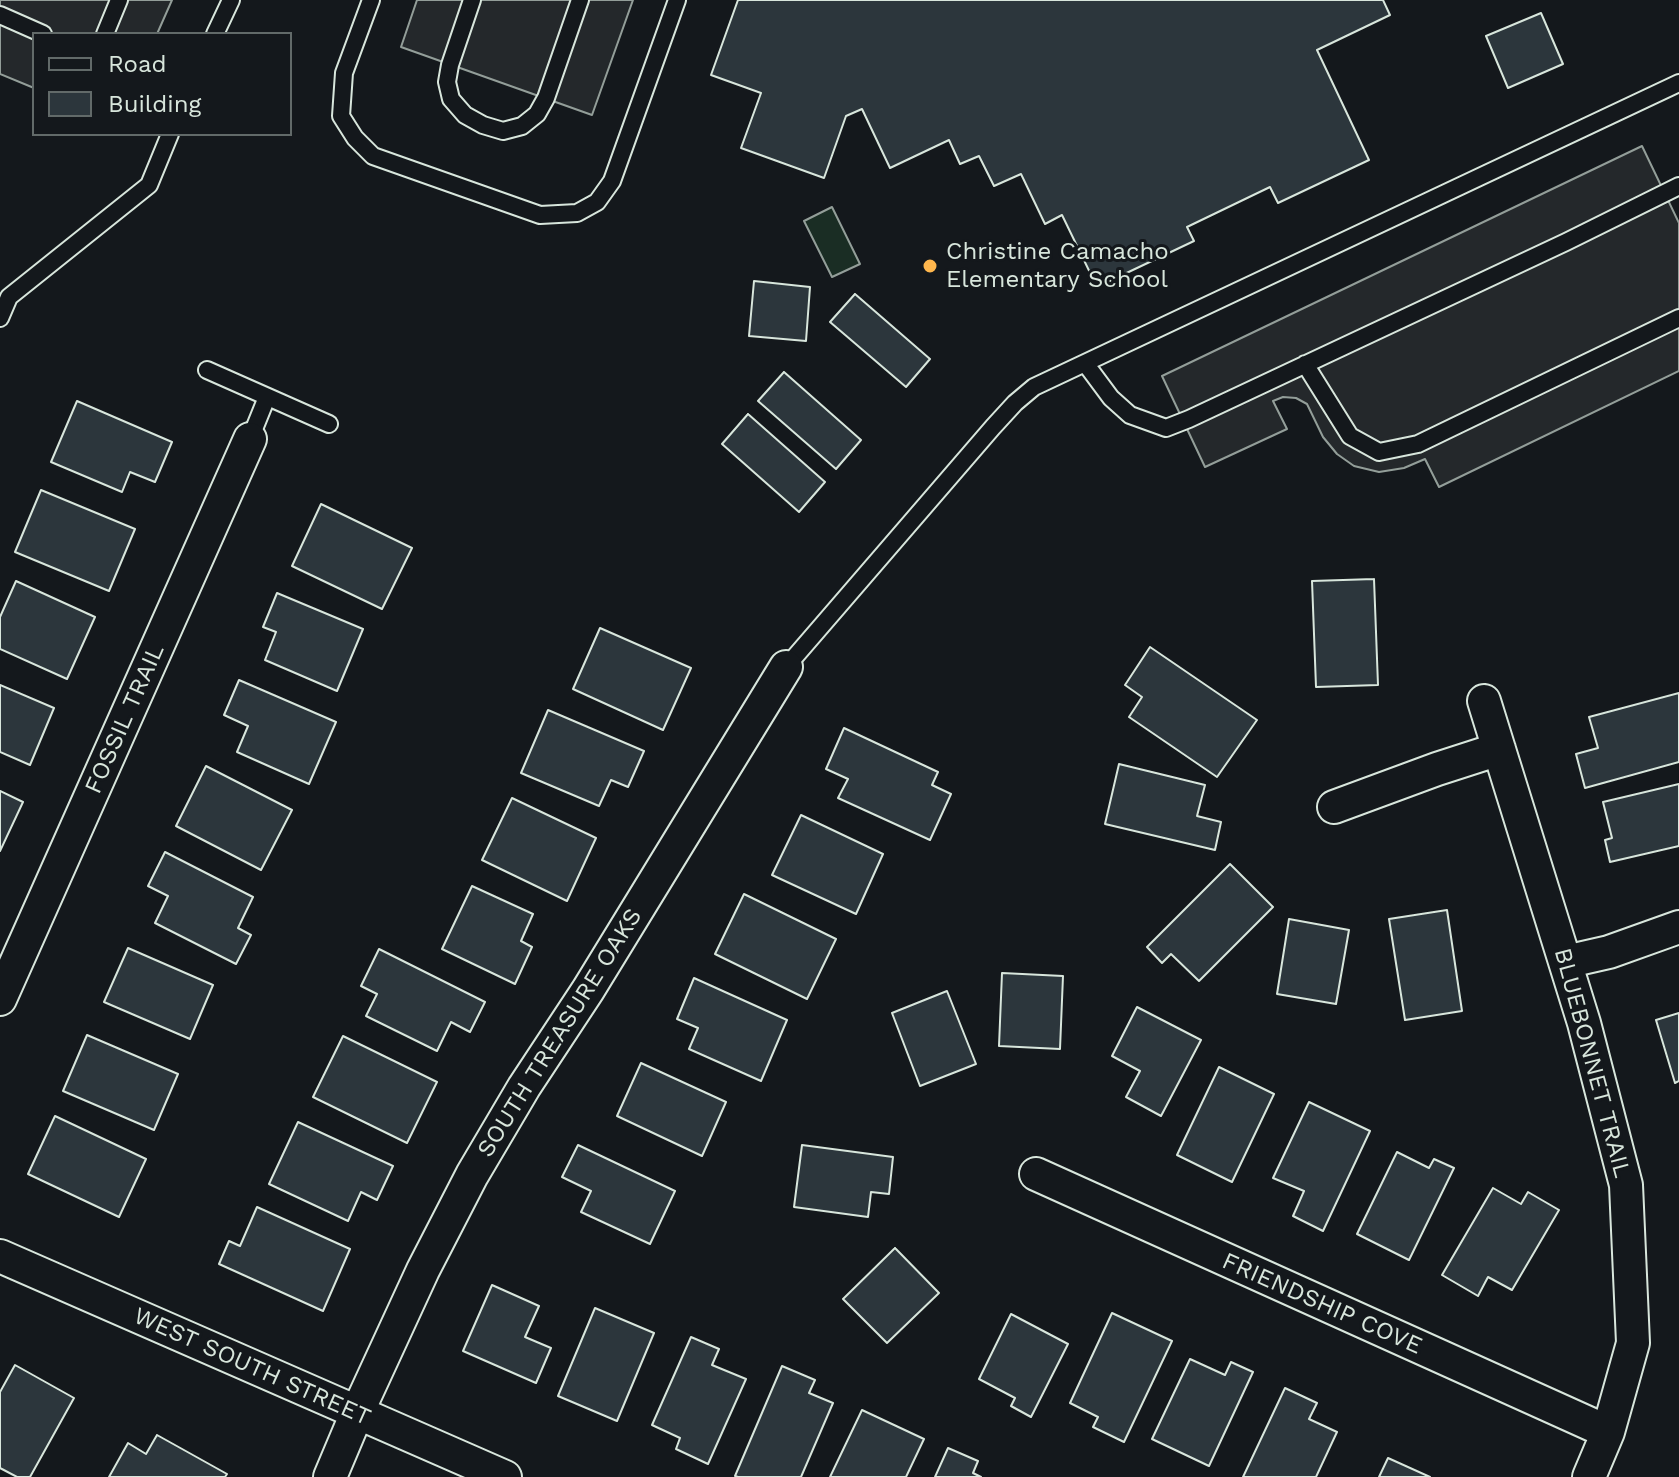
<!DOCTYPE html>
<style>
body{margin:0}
#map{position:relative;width:1679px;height:1477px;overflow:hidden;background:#14181c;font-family:"Work Sans",sans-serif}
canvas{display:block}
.legend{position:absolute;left:32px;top:32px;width:260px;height:104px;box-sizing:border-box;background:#14181c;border:2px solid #626a69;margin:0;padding:10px 14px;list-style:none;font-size:24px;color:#d8e6dc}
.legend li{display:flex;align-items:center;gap:16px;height:40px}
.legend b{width:40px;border:2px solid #626a69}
</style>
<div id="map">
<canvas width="1679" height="1477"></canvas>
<ul class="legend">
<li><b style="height:10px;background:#14181c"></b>Road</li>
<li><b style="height:22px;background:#2c363c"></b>Building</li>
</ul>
</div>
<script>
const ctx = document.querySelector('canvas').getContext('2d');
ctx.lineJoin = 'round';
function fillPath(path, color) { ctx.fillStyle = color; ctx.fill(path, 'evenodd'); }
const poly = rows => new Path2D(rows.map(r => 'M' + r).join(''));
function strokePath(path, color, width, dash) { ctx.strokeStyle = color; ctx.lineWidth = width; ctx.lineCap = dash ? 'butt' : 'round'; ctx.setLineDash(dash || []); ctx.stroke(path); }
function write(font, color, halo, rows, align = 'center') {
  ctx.font = font + ' "Work Sans",sans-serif'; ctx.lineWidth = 6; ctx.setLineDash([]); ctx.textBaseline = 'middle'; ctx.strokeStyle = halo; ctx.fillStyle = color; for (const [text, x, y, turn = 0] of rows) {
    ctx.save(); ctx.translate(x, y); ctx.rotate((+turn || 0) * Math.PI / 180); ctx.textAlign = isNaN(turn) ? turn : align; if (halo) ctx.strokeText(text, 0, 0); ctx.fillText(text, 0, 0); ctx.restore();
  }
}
const green = poly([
 [832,207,860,264,832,277,804,221,832,207]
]);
fillPath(green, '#1a2d24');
strokePath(green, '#939e99', 2);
const parking = poly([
 [0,0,172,0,157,34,34,34,34,88,0,74,0,0],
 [417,0,633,0,592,115,401,47,417,0],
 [1642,146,1679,223,1679,371,1439,487,1425,459,1404,468,1379,472,1354,466,1337,454,1323,437,1307,404,1296,398,1283,397,1273,401,1287,429,1205,467,1162,376,1642,146]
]);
fillPath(parking, '#24282b');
strokePath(parking, '#939e99', 2);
const building = poly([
 [738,0,1383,0,1390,15,1317,50,1369,160,1278,203,1270,187,1187,227,1194,241,1097,287,1062,215,1045,224,1021,174,994,186,979,156,960,164,949,140,890,168,862,109,846,116,824,178,741,148,761,93,711,75,738,0],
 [1541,13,1563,64,1508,88,1486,36,1541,13],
 [754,281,810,287,806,341,749,336,754,281],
 [855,294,930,359,906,387,830,322,855,294],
 [784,372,861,440,836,469,758,401,784,372],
 [77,401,172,442,155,482,130,472,122,492,51,462,77,401],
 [748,414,825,482,799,512,722,444,748,414],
 [41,490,135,529,109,591,15,552,41,490],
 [321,504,412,548,382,609,292,566,321,504],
 [1374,579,1378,685,1316,687,1312,581,1374,579],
 [16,581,95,617,67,679,0,649,0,617,16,581],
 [277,593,363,629,337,691,265,660,276,632,263,627,277,593],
 [600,628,691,668,663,730,573,689,600,628],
 [1150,647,1257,720,1217,777,1129,717,1142,697,1125,685,1150,647],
 [239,680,336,722,309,784,237,752,248,726,224,715,239,680],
 [0,685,54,708,30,765,0,752,0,685],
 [1679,693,1679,762,1585,788,1576,754,1598,748,1589,717,1679,693],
 [548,710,644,751,628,787,611,780,599,806,521,773,548,710],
 [844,728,938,772,932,785,951,794,930,840,838,798,848,779,826,769,844,728],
 [1119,764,1205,785,1197,816,1221,822,1215,850,1105,824,1119,764],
 [206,766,292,810,261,870,176,826,206,766],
 [1679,784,1679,846,1610,862,1605,840,1612,838,1603,802,1679,784],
 [0,791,23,802,0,851,0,791],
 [512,798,596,838,567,901,482,860,512,798],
 [801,815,883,854,856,914,772,875,801,815],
 [165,852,253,897,238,928,251,935,236,964,155,923,168,896,148,886,165,852],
 [1230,864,1273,907,1199,981,1171,954,1162,963,1147,947,1230,864],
 [472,886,533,914,521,941,532,947,515,984,442,949,472,886],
 [744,894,836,939,807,999,715,954,744,894],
 [1447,910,1462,1011,1405,1020,1389,919,1447,910],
 [1289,919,1349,930,1336,1004,1277,994,1289,919],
 [128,948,213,985,190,1039,104,1002,128,948],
 [379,949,485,1002,470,1032,451,1022,437,1051,366,1016,377,994,361,986,379,949],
 [1002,973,1063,976,1060,1049,999,1046,1002,973],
 [694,978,787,1020,761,1081,689,1049,698,1028,677,1019,694,978],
 [947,991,976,1064,920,1086,892,1013,947,991],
 [1137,1007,1201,1040,1161,1116,1126,1097,1140,1071,1112,1056,1137,1007],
 [1679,1013,1679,1081,1675,1083,1656,1020,1679,1013],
 [87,1035,178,1074,154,1130,63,1091,87,1035],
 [343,1036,437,1082,407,1143,313,1097,343,1036],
 [641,1063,726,1102,702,1156,617,1116,641,1063],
 [1219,1067,1274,1094,1232,1182,1177,1155,1219,1067],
 [1309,1102,1370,1131,1323,1231,1293,1216,1304,1191,1273,1178,1309,1102],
 [55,1116,146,1159,119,1217,28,1174,55,1116],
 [298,1122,393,1166,377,1200,361,1192,348,1221,269,1184,298,1122],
 [578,1145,675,1191,650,1244,581,1212,591,1191,562,1177,578,1145],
 [802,1145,893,1157,889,1194,871,1192,868,1217,794,1207,802,1145],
 [1397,1152,1429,1168,1434,1159,1454,1168,1409,1260,1357,1234,1397,1152],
 [1493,1188,1521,1204,1528,1192,1559,1210,1512,1290,1488,1277,1478,1296,1442,1275,1493,1188],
 [257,1207,350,1249,323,1311,219,1264,229,1241,240,1246,257,1207],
 [895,1248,939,1293,887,1343,843,1299,895,1248],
 [492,1285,539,1306,525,1337,551,1348,536,1383,463,1351,492,1285],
 [595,1308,654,1333,617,1421,558,1396,595,1308],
 [1112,1313,1172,1341,1124,1442,1093,1427,1098,1417,1070,1403,1112,1313],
 [1011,1314,1068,1344,1031,1417,1011,1406,1015,1398,979,1379,1011,1314],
 [691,1337,719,1349,712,1365,746,1379,708,1464,676,1449,680,1438,652,1425,691,1337],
 [1190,1359,1225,1375,1231,1362,1253,1372,1209,1466,1152,1439,1190,1359],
 [15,1365,74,1398,30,1477,17,1477,0,1468,0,1392,15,1365],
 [782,1366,815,1380,809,1393,833,1403,801,1477,738,1477,735,1476,782,1366],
 [1285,1388,1317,1403,1309,1419,1337,1432,1316,1477,1243,1477,1285,1388],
 [862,1410,924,1439,906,1477,830,1477,862,1410],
 [157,1435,227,1474,225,1477,109,1477,128,1443,146,1454,157,1435],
 [948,1448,978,1461,973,1473,981,1477,935,1477,948,1448],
 [1388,1458,1430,1477,1379,1477,1388,1458]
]);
fillPath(building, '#2c363c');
strokePath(building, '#d8e6dc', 2);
const service = poly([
 [371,0,344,73,341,116,355,138,373,156,540,215,577,213,597,202,612,181,677,0],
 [472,0,450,65,447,82,451,99,465,115,483,125,503,131,522,126,537,114,546,98,580,0],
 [0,15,43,34],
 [105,34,119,0],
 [215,34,231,0],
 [0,318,9,297,149,185,170,134],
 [1085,363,1111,398,1130,415,1166,428,1189,419,1566,242,1679,186],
 [1305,364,1350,436,1379,452,1418,444,1679,318],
 [207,370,329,424],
 [250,439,267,397],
 [786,667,993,427,1015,403,1034,387,1679,83]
]);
const minor = poly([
 [1484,701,1584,1023,1626,1185,1633,1343,1608,1432,1589,1477],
 [1334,807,1437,769,1499,749],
 [1565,962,1609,952,1679,927],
 [0,999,250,439],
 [1036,1174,1608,1432],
 [0,1256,505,1477],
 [330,1477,357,1413,423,1270,472,1175,524,1087,588,990,786,667]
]);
strokePath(service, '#d8e6dc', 20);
strokePath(minor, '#d8e6dc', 36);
strokePath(service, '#14181c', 16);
strokePath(minor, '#14181c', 32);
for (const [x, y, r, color] of [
 [930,266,8,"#ffb74d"]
]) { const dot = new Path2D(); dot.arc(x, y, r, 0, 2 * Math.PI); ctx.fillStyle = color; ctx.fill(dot); strokePath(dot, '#14181c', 3); }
write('24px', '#d8e6dc', '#14181c', [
 ["Christine Camacho",946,252],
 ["Elementary School",946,280]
], 'left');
write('24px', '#d8e6dc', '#14181c', [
 ["FOSSIL TRAIL",125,719,-66],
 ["SOUTH TREASURE OAKS",560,1033,-58],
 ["BLUEBONNET TRAIL",1592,1063,75],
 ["FRIENDSHIP COVE",1322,1304,24],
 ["WEST SOUTH STREET",252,1367,24]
]);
</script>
